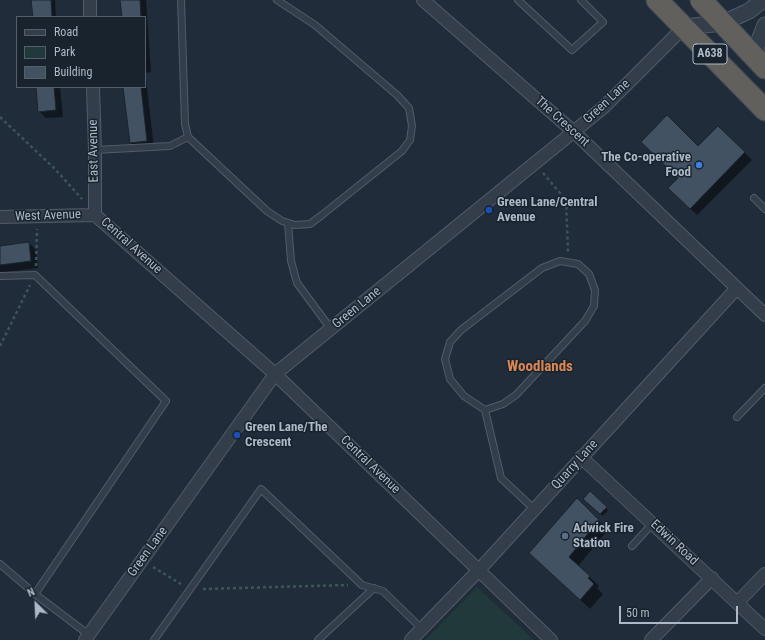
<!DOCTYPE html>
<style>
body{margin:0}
#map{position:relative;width:765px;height:640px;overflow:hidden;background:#202c3a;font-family:"Roboto Condensed",sans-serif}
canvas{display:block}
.legend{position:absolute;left:16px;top:16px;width:130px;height:72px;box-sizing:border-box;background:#19232e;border:1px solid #555f6b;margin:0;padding:5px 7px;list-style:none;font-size:12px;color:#aeb9c7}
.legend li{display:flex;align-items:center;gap:8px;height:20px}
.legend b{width:20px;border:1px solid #555f6b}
.north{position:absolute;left:16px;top:584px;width:40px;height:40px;-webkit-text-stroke:3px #19232e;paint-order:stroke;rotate:336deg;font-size:11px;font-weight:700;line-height:16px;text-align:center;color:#aeb9c7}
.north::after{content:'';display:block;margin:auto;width:14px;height:18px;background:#aeb9c7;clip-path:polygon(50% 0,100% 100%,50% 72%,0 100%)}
.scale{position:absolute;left:619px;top:606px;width:119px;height:18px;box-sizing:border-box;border:2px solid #aeb9c7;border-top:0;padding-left:5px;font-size:12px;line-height:14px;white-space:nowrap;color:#aeb9c7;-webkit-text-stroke:3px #19232e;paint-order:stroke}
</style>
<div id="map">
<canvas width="765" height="640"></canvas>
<ul class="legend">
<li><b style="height:5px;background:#333e4a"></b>Road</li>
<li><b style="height:11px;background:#21393b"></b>Park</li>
<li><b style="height:11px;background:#425262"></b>Building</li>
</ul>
<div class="north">N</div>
<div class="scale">50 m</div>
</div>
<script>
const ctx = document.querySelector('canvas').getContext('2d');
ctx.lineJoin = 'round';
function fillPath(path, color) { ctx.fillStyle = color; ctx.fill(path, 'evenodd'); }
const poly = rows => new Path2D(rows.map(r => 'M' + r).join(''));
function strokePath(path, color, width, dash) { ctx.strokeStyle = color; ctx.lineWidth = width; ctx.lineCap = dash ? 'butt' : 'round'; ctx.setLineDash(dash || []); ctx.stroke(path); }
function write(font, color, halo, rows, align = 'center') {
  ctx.font = font + ' "Roboto Condensed",sans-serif'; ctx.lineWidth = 3; ctx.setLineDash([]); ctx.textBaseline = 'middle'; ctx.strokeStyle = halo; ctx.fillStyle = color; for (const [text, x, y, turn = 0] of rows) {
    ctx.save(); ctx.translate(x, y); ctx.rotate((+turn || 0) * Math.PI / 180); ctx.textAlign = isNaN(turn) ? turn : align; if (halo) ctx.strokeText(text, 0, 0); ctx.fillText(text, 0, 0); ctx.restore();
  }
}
fillPath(poly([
 [477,587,534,640,425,640]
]), '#21393b');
fillPath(poly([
 [32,0,55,0,56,17,34,17],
 [121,0,146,0,151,72,145,73,145,17,123,17],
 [145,78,146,79,154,148,138,150,130,143,124,87,145,87],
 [37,87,60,87,63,117,46,118,39,111],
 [718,127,752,160,697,215,669,188,679,178,698,147],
 [29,243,36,250,38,268,0,273,0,247],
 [590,493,608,510,603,516,584,499],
 [577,500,608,530,578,566,599,586,597,588,603,594,590,609,540,562]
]), '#0007');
const building = poly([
 [31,0,51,0,52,17,33,17,31,0],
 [120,0,140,0,141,17,122,17,120,0],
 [36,87,54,87,56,110,38,112,36,87],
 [123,87,141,87,147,141,130,143,123,87],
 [667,115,698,146,718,126,745,152,690,209,668,188,678,178,641,142,667,115],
 [29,242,31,261,0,265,0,246,29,242],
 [590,491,607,507,600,514,583,499,590,491],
 [577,498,599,520,569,557,590,576,588,578,594,584,580,600,529,553,577,498]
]);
fillPath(building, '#425262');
strokePath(building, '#1b2531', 1);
const service = poly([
 [181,0,185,124,188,137,267,211,282,221,295,225,310,224,322,215,402,151,410,140,412,126,409,108,397,95,315,25,277,0],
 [518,0,572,50,603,22,581,0],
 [95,150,170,146,188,137],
 [754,198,765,209],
 [288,223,291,261,297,283,331,329],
 [0,276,35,275,166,401,35,594],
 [485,410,503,404,516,395,585,321,594,306,595,290,589,274,578,264,560,261,542,268,461,330,450,342,445,359,450,379,464,396,485,410,501,478,534,509],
 [737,417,765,388],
 [632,546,653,523],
 [0,564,35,594,89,635],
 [154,640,261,489,362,585,383,591,422,629],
 [318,640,374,588]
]);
const minor = poly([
 [90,0,90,17],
 [423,0,574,132,765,315],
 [93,87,95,150,95,215],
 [95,215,275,374,551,640],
 [0,217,95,215],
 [581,457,765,629],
 [737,603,765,574],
 [85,640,275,374,604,107,684,27],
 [411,640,479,570,737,288],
 [651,640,712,578]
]);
const tertiary = poly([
 [684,27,723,23,749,11,763,0],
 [753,56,765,25]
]);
const trunk = poly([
 [657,0,765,110],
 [701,0,765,68]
]);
strokePath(service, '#515c68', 8);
strokePath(minor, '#515c68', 14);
strokePath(tertiary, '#515c68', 17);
strokePath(trunk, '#3e4955', 23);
strokePath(poly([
 [0,117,55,169,82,199],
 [543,173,566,200,568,252],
 [36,266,37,229],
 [0,346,30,285],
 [153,567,181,584],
 [203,589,348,585]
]), '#3c5555', 2.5, [3, 3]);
strokePath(service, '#333e4a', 6);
strokePath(minor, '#333e4a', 12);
strokePath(tertiary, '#333e4a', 15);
strokePath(trunk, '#61605d', 21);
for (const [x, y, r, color] of [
 [699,165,4,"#3f7fe0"],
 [489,210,4,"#1a4fb4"],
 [237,435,4,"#1a4fb4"],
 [565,536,4,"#5c6f8a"]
]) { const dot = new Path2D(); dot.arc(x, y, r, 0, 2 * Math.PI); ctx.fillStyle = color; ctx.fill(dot); strokePath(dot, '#19232e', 1.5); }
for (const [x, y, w] of [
 [710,54,34]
]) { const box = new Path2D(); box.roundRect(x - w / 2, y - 10, w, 20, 3); ctx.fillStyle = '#19232e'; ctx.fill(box); strokePath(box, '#aeb9c7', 1); }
write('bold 12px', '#aeb9c7', null, [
 ["A638",710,54]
]);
write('13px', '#aeb9c7', '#19232e', [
 ["Green Lane",607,102,-43],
 ["The Crescent",562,122,42],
 ["East Avenue",94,151,-91],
 ["West Avenue",48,216,-2],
 ["Central Avenue",131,246,42],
 ["Green Lane",357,308,-39],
 ["Central Avenue",370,465,44],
 ["Quarry Lane",575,465,-48],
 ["Edwin Road",674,543,43],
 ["Green Lane",148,552,-54]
]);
write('bold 13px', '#aeb9c7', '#19232e', [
 ["The Co-operative",691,158,"right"],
 ["Food",691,173,"right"],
 ["Green Lane/Central",497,203],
 ["Avenue",497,218],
 ["Green Lane/The",245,428],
 ["Crescent",245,443],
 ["Adwick Fire",573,529],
 ["Station",573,544]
], 'left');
write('bold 15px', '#da8756', '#19232e', [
 ["Woodlands",540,367]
]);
</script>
